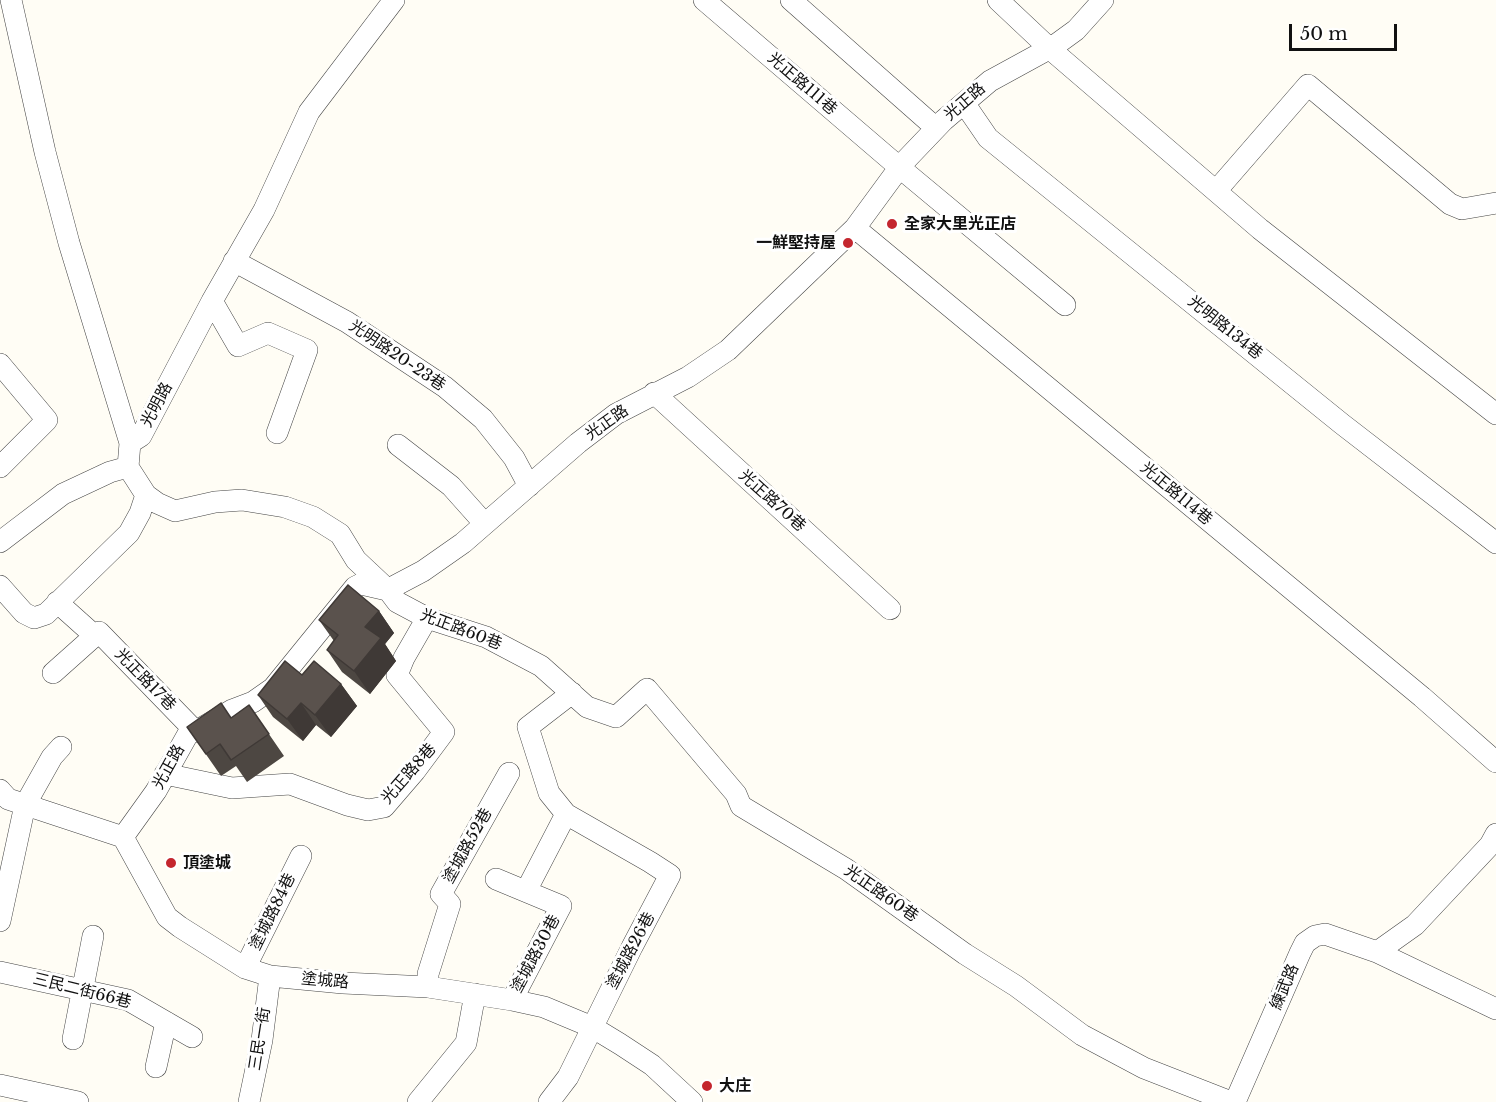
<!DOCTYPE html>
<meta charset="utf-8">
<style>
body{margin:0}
#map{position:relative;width:1496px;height:1102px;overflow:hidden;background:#fffdf5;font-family:"Libre Baskerville",serif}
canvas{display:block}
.scale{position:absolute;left:1289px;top:24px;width:108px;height:27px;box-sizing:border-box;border:3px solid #111;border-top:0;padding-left:8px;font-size:18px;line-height:21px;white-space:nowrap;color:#111;-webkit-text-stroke:4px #fff;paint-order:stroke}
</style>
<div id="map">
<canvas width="1496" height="1102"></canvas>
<div class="scale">50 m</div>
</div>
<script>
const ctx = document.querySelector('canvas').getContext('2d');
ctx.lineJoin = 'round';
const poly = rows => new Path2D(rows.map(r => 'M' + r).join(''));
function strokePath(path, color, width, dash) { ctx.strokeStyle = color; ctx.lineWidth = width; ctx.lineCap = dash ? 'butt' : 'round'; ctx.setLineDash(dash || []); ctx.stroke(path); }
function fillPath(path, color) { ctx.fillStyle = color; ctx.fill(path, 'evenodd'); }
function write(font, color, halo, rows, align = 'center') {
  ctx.font = font + ' "Libre Baskerville","Noto Sans TC",serif'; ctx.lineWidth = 6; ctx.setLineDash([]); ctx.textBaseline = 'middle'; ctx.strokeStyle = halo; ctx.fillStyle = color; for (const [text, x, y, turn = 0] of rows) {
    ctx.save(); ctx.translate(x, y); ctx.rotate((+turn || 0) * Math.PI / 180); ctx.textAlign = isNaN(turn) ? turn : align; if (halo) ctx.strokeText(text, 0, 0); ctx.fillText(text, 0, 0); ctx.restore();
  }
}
const minor = poly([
 [11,0,45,152,69,243,130,443,128,467,146,495,157,503,175,511,215,502,242,500,285,507,313,517,340,534,356,560,388,590,397,602,427,618,486,637,541,666,587,707,616,717,647,689,736,794,741,806,846,869,965,954,1016,986,1082,1035,1144,1068,1231,1102],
 [704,0,899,167,1065,305],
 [791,0,936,128],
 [998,0,1049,48,1260,229,1496,414],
 [964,103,988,138,1342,424,1496,543],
 [1216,191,1308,85,1450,204,1462,209,1496,203],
 [855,228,1422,697,1496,762],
 [234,261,347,322,445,387,483,419,514,458,529,486],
 [212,301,238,346,268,333,307,350,277,433],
 [0,364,47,420,0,467],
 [654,393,890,609],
 [130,443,141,436,212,301,264,210,309,112,394,0],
 [398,445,451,486,484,523],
 [0,542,63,494,110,472,128,467],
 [0,586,24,613,34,618,46,614,129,533,140,513,146,495],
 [57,602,95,636],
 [53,673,99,632,195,731],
 [165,774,232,788,290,784,347,805,368,810,384,807,415,771,444,732,397,675,404,658,427,618],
 [0,790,8,799,123,837,167,917,180,927,245,968,270,976,343,983,428,987,512,1000,544,1007,592,1027,620,1044,652,1065,692,1102],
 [123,837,156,791,188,734,200,729,232,710,253,702,273,688,355,587,361,584,387,590,423,571,463,543,578,443,616,414,688,377,728,350,855,228,902,164,944,120,990,81,1054,46,1076,30,1103,0],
 [496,879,561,906,512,1000],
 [526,891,566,814],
 [0,921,25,805,52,757,61,747],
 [1377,952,1496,1009],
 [245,968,301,856],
 [0,972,128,1000,192,1037],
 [428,987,428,974,450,904,441,894,509,773],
 [73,1039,93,936],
 [156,1067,166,1022],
 [0,1085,78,1102],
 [249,1102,262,1040,270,976],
 [418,1102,466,1043,475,994],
 [549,1102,568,1077,632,947,670,875,650,862,566,814,549,793,528,727,572,693],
 [1235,1102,1300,953,1305,943,1315,936,1325,934,1377,952,1415,925,1490,845,1496,834]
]);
strokePath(minor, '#444', 22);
strokePath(minor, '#fff', 21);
fillPath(poly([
 [379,611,394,633,385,644,396,661,370,694,342,672,327,650,334,641,319,620],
 [302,675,341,684,357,706,331,737,316,725,303,741,273,717,258,695],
 [249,705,284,756,247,782,236,766,221,776,187,727,231,718]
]), '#4d4742');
fillPath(poly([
 [379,611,394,633,385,644,396,661,370,694,354,671,365,627],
 [341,684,357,706,331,737,315,715],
 [301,703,316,725,303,741,287,719]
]), '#3f3936');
const building = poly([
 [348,585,379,611,365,627,381,638,354,671,327,650,338,635,319,620,348,585],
 [285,661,302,675,314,661,341,684,315,715,301,703,287,719,258,695,285,661],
 [221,703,231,718,249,705,269,734,231,760,220,744,206,754,187,727,221,703]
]);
fillPath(building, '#5a524d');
strokePath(building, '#3f3936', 1.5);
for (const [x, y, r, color] of [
 [892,224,6,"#c4262e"],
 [848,243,6,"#c4262e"],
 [171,863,6,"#c4262e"],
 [707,1086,6,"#c4262e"]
]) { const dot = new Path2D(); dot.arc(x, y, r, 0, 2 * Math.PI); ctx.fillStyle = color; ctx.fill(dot); strokePath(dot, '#fff', 2); }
write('16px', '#111', '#fff', [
 ["光正路111巷",802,84,41],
 ["光正路",965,102,-41],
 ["光明路134巷",1225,328,39],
 ["光明路20-23巷",397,356,34],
 ["光明路",157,405,-62],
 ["光正路",607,423,-35],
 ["光正路114巷",1176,494,40],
 ["光正路70巷",772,501,42],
 ["光正路60巷",461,630,21],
 ["光正路17巷",145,680,46],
 ["光正路",169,767,-61],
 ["光正路8巷",409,774,-49],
 ["塗城路52巷",468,846,-61],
 ["光正路60巷",881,894,35],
 ["塗城路84巷",273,912,-64],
 ["塗城路26巷",631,951,-62],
 ["塗城路30巷",536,954,-62],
 ["塗城路",325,981,5],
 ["練武路",1285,987,-67],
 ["三民二街66巷",82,991,14],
 ["三民一街",260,1039,-81]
]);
write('bold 16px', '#111', '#fff', [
 ["全家大里光正店",904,224],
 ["一鮮堅持屋",836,243,"right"],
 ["頂塗城",183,863],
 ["大庄",719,1086]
], 'left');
</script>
